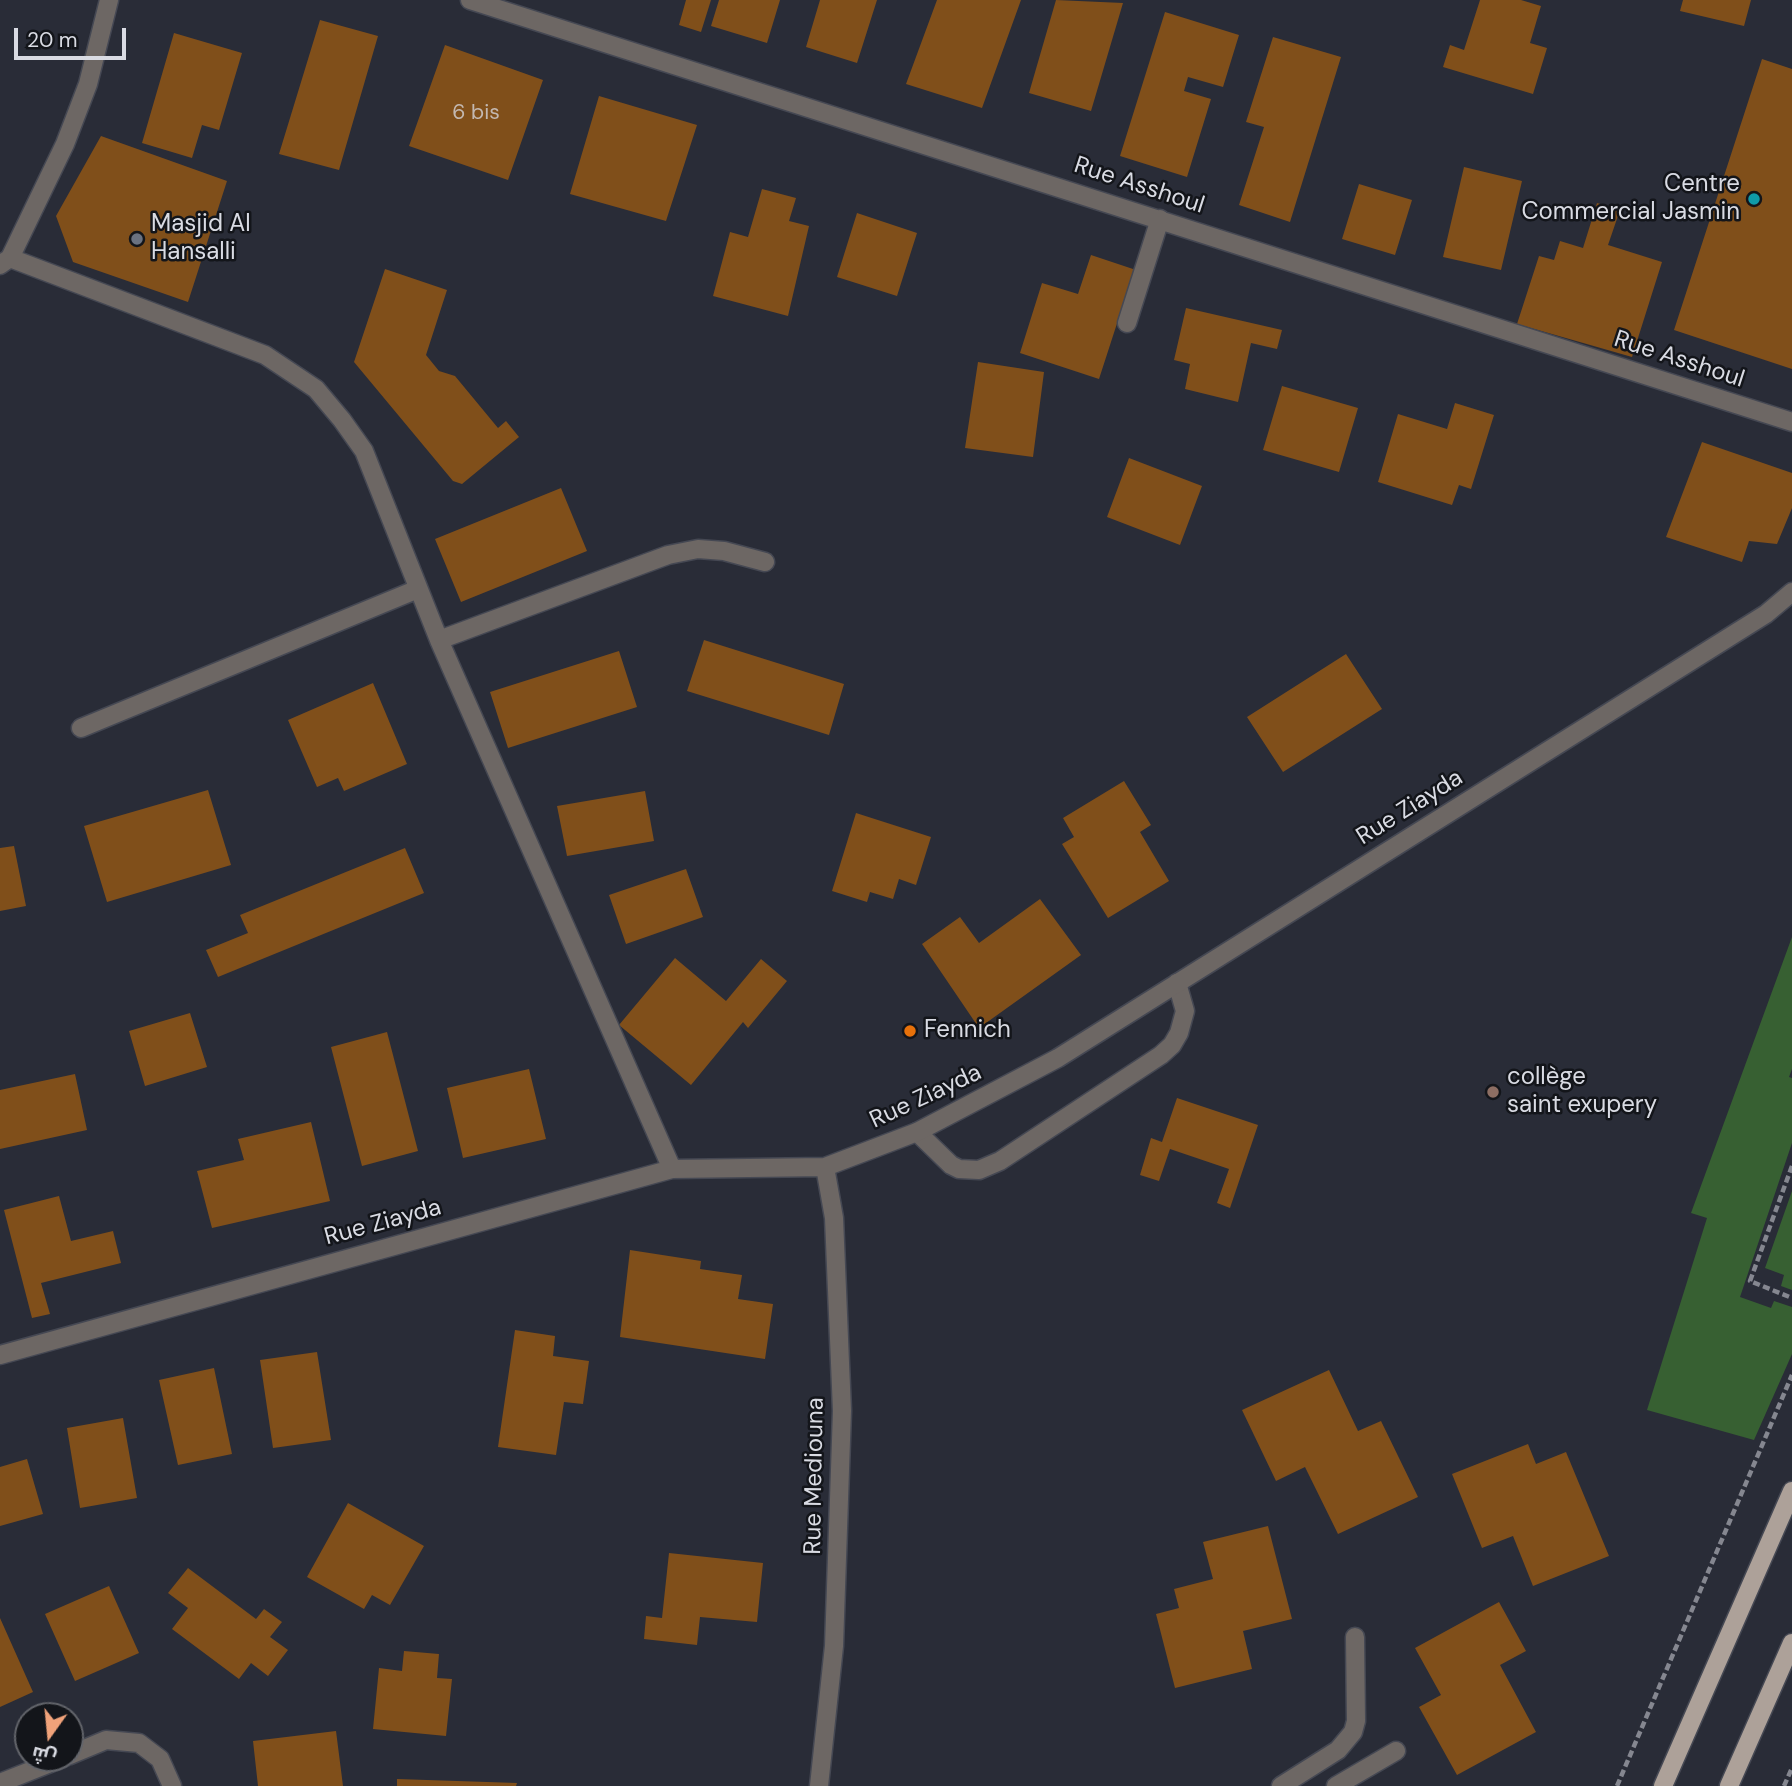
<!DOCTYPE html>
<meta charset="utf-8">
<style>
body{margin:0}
#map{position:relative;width:1792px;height:1786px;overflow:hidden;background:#292c37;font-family:"DM Sans",Cairo,sans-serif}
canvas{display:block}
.north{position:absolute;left:14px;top:1702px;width:70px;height:70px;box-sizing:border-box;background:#13151a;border:2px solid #62646a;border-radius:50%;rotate:195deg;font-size:19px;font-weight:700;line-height:28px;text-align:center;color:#d9dbe3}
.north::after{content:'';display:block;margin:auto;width:24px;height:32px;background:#f0a27a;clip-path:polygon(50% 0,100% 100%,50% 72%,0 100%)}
.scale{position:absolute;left:14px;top:28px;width:112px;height:32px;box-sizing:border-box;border:4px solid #d9dbe3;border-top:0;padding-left:9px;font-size:21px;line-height:24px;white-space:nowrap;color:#d9dbe3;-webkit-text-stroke:5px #13151a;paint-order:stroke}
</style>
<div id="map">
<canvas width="1792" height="1786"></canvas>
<div class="north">ش</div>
<div class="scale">20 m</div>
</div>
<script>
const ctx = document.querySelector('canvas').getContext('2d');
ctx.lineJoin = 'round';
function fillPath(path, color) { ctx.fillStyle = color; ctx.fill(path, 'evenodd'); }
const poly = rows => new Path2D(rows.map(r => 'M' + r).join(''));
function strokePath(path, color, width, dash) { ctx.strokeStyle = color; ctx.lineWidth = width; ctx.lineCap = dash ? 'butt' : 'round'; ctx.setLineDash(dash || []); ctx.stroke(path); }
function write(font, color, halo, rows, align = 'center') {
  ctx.font = font + ' "DM Sans",sans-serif'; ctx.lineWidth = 5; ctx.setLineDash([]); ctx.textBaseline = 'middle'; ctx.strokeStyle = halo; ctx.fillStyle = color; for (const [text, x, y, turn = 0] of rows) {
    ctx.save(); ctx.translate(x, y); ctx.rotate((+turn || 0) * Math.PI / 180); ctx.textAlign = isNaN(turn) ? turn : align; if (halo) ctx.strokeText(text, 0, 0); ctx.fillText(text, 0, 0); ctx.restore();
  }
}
fillPath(poly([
 [1792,937,1792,1069,1789,1077,1792,1078,1792,1143,1740,1297,1771,1308,1774,1301,1792,1307,1792,1354,1754,1440,1647,1410,1707,1218,1691,1213],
 [1792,1191,1792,1290,1781,1286,1784,1275,1765,1268]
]), '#376032');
fillPath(poly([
 [686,0,711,0,701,32,679,25],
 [719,0,780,0,767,43,711,26],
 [820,0,877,0,857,63,806,47],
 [937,0,1021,0,982,108,906,84],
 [1056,0,1123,3,1091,111,1029,93],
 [1480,0,1521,0,1541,6,1530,43,1547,48,1533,94,1443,67,1450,45,1464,50],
 [1683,0,1751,0,1744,26,1680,11],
 [1165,12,1239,35,1223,87,1188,77,1184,91,1211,99,1187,177,1120,156],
 [320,20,378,36,339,170,279,154],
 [174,33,242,53,219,130,202,125,192,158,142,143],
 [1273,37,1341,57,1290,222,1239,205,1264,127,1246,122],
 [445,45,543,80,508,180,409,146],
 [1762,59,1792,69,1792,369,1674,330],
 [599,96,697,125,666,221,570,194],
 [101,136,227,181,188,302,73,262,56,216],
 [1464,167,1522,181,1501,270,1443,257],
 [1359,184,1412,200,1395,255,1342,239],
 [762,189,796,198,789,221,809,226,788,316,713,296,730,232,748,237],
 [1597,203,1620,210,1608,245,1662,262,1632,357,1517,324,1539,256,1554,260,1560,241,1583,248],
 [857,213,917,233,897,296,837,277],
 [1091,255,1142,272,1129,310,1122,308,1099,379,1020,353,1042,283,1078,294],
 [385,269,447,290,426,355,439,371,455,376,498,428,506,421,519,437,462,484,453,481,354,362],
 [1186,308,1282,330,1277,349,1251,343,1238,402,1185,389,1190,364,1174,360],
 [978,362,1044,372,1033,457,965,448],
 [1282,386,1358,408,1339,472,1263,450],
 [1455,403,1494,415,1471,489,1459,485,1452,505,1378,482,1398,414,1447,429],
 [1702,442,1792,473,1792,508,1777,544,1749,541,1742,562,1666,537],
 [1129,458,1202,486,1180,545,1107,517],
 [561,488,587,551,461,602,435,539],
 [704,640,844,684,829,735,687,691],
 [619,651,637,707,508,748,490,692],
 [1346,654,1382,709,1283,772,1247,717],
 [373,683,407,764,344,791,338,778,317,787,288,720],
 [1124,781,1151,825,1140,832,1169,881,1108,918,1062,844,1074,837,1063,818],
 [208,790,231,865,107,902,84,826],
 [645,791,654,841,567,856,557,806],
 [856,813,931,837,916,885,899,879,893,899,870,892,867,902,832,891],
 [14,846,26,906,0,911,0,848],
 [405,848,424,893,218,977,206,950,248,933,240,915],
 [686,869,703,917,626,944,609,895],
 [1040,899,1081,955,979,1028,922,944,960,917,979,943],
 [675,958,726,1001,761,959,787,981,748,1028,743,1022,691,1085,619,1025],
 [190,1013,207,1067,145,1086,129,1031],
 [387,1032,418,1151,362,1166,331,1047],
 [529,1069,546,1139,463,1158,447,1088],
 [75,1074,87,1130,0,1149,0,1090],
 [1177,1098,1258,1125,1230,1208,1217,1203,1229,1169,1170,1149,1159,1181,1140,1175,1151,1138,1162,1142],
 [311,1122,330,1201,212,1228,197,1171,244,1160,238,1139],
 [59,1196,71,1241,113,1231,121,1263,41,1283,50,1314,32,1318,4,1210],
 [630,1250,701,1261,700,1269,742,1275,738,1299,773,1304,765,1359,620,1337],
 [515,1330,555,1336,553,1356,589,1361,583,1404,564,1402,556,1455,498,1447],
 [317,1352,331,1440,273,1448,260,1360],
 [214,1368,232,1454,178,1465,159,1380],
 [1329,1370,1358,1431,1381,1421,1418,1497,1338,1534,1305,1467,1276,1481,1242,1410],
 [123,1418,137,1498,80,1508,67,1428],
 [1528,1444,1536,1464,1566,1452,1609,1556,1533,1586,1513,1536,1482,1548,1452,1474],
 [27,1459,43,1514,0,1526,0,1467],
 [348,1503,424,1546,390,1605,372,1595,364,1609,307,1577],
 [1268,1526,1292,1619,1243,1631,1252,1669,1175,1688,1156,1614,1179,1608,1174,1589,1213,1579,1203,1542],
 [669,1553,763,1563,757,1622,700,1617,697,1645,644,1639,646,1616,662,1618],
 [188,1568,256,1619,264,1609,282,1622,270,1637,288,1650,268,1676,251,1663,239,1679,172,1629,188,1608,168,1593],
 [109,1586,139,1653,75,1681,45,1614],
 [1499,1602,1526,1651,1500,1665,1536,1732,1457,1775,1419,1707,1441,1695,1415,1648],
 [0,1618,33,1692,0,1707],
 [404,1651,439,1654,437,1678,452,1679,446,1736,373,1729,379,1668,402,1671],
 [336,1731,343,1786,258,1786,253,1741],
 [397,1779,517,1783,516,1786,397,1786]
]), '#804f1a');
const service = poly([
 [917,1132,951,1165,959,1169,979,1170,1000,1161,1161,1055,1172,1045,1179,1033,1185,1011,1177,983]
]);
const minor = poly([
 [470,0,1792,422],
 [10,258,265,355,316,389,342,420,364,451,439,640,672,1169],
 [0,265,10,258,65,144,88,84,109,0],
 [1127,323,1160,219],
 [439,640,668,555,698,549,724,551,765,562],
 [81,728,418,589],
 [0,1355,672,1169,825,1167,917,1132,1058,1058,1766,614,1792,592],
 [70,1755,106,1740,139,1743,160,1759,172,1786],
 [0,1783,63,1758],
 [819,1786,834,1646,842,1411,834,1218,825,1167],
 [1281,1786,1338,1750,1353,1732,1356,1721,1355,1637],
 [1336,1786,1396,1751]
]);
const primary = poly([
 [1663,1786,1792,1491],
 [1729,1786,1792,1643]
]);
strokePath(service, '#454853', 21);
strokePath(minor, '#454853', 21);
strokePath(primary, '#454853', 21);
strokePath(poly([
 [1792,1166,1750,1281,1792,1298],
 [1617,1786,1792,1375],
 [1784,1786,1792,1768]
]), '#858790', 4.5, [7, 3.5]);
strokePath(service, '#6d6764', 18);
strokePath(minor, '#6d6764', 18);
strokePath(primary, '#ada199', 18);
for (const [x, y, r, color] of [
 [1754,199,7,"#0f9aa8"],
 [137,239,7,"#6b7280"],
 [910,1031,7,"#e8710a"],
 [1493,1092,7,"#8d6e63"]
]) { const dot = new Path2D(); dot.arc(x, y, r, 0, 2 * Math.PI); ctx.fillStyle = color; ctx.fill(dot); strokePath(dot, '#13151a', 2.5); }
write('21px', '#c3b8b1', null, [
 ["6 bis",476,113]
]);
write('24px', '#d9dbe3', '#13151a', [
 ["Centre",1740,185,"right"],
 ["Commercial Jasmin",1740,213,"right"],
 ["Masjid Al",151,225],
 ["Hansalli",151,253],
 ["Fennich",924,1031],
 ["collège",1507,1078],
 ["saint exupery",1507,1106]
], 'left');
write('24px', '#d9dbe3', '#13151a', [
 ["Rue Asshoul",1139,186,18],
 ["Rue Asshoul",1679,360,18],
 ["Rue Ziayda",1410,808,-32],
 ["Rue Ziayda",926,1097,-25],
 ["Rue Ziayda",383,1223,-15],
 ["Rue Mediouna",815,1476,-89]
]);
</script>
